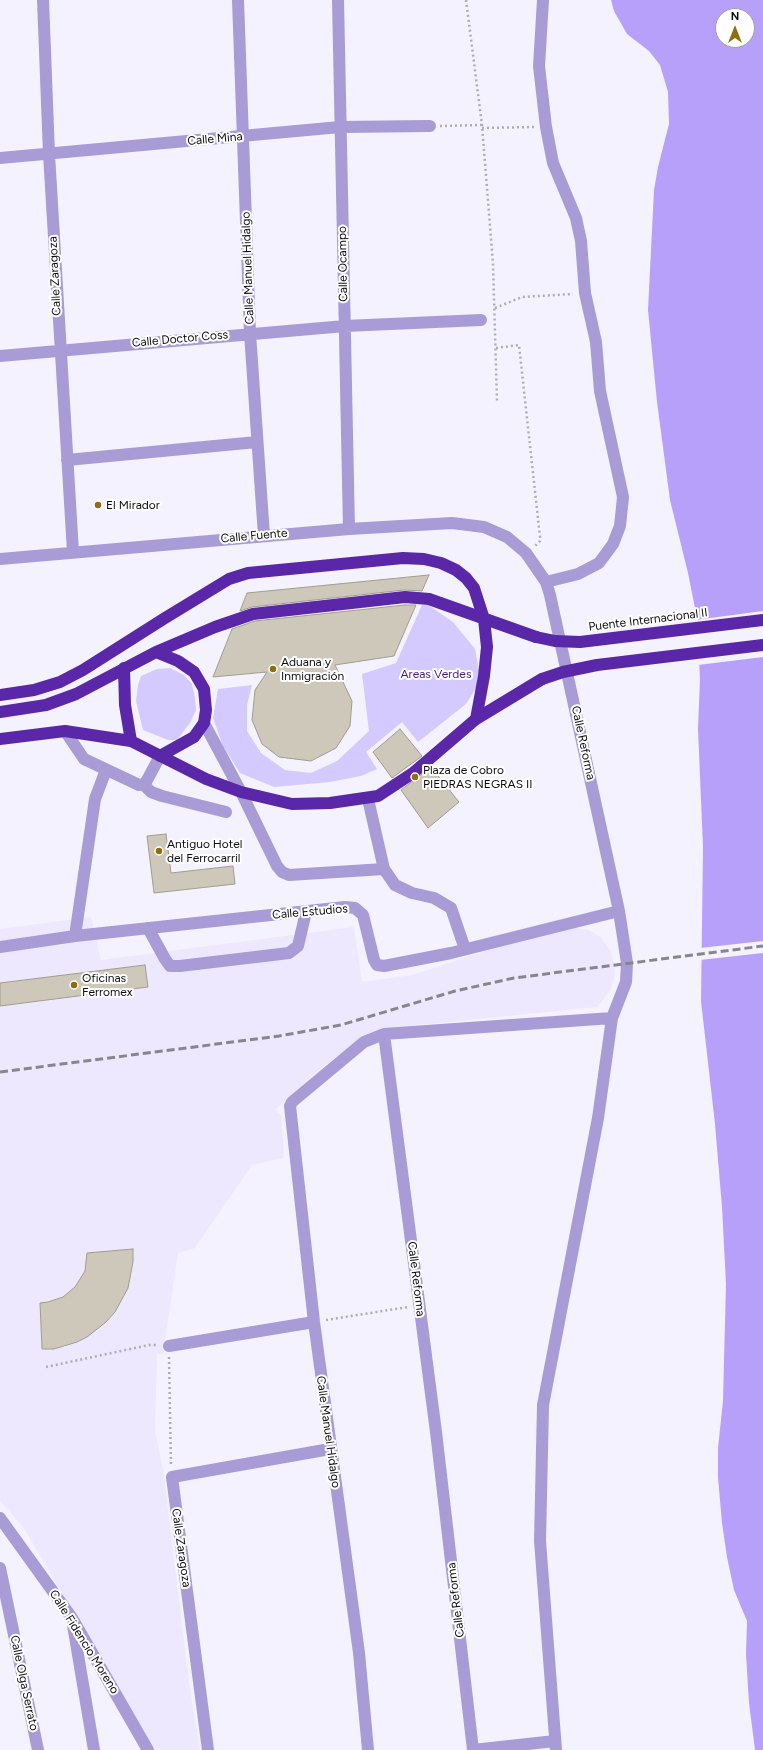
<!DOCTYPE html>
<meta charset="utf-8">
<style>
body{margin:0}
#map{position:relative;width:763px;height:1750px;overflow:hidden;background:#f4f2fe;font-family:Figtree,sans-serif}
canvas{display:block}
.north{position:absolute;left:715px;top:8px;width:40px;height:40px;box-sizing:border-box;background:#fff;border:1px solid #9e9ea0;border-radius:50%;rotate:0deg;font-size:11px;font-weight:700;line-height:16px;text-align:center;color:#0d0c11}
.north::after{content:'';display:block;margin:auto;width:14px;height:18px;background:#8f6e12;clip-path:polygon(50% 0,100% 100%,50% 72%,0 100%)}
</style>
<div id="map">
<canvas width="763" height="1750"></canvas>
<div class="north">N</div>
</div>
<script>
const ctx = document.querySelector('canvas').getContext('2d');
ctx.lineJoin = 'round';
function fillPath(path, color) { ctx.fillStyle = color; ctx.fill(path, 'evenodd'); }
const poly = rows => new Path2D(rows.map(r => 'M' + r).join(''));
function strokePath(path, color, width, dash) { ctx.strokeStyle = color; ctx.lineWidth = width; ctx.lineCap = dash ? 'butt' : 'round'; ctx.setLineDash(dash || []); ctx.stroke(path); }
function write(font, color, halo, rows, align = 'center') {
  ctx.font = font + ' Figtree,sans-serif'; ctx.lineWidth = 4; ctx.setLineDash([]); ctx.textBaseline = 'middle'; ctx.strokeStyle = halo; ctx.fillStyle = color; for (const [text, x, y, turn = 0] of rows) {
    ctx.save(); ctx.translate(x, y); ctx.rotate((+turn || 0) * Math.PI / 180); ctx.textAlign = isNaN(turn) ? turn : align; if (halo) ctx.strokeText(text, 0, 0); ctx.fillText(text, 0, 0); ctx.restore();
  }
}
fillPath(poly([
 [91,917,101,960,354,927,362,982,412,975,510,943,575,928,589,930,602,938,611,952,615,970,614,979,610,991,597,1007,388,1028,345,1050,315,1073,275,1110,281,1115,284,1158,252,1165,195,1248,178,1253,163,1354,157,1354,155,1431,163,1469,189,1683,200,1750,156,1750,23,1527,0,1501,0,929]
]), '#ede8fe');
fillPath(poly([
 [422,605,428,605,453,622,475,649,481,680,466,704,418,742,402,722,366,752,377,769,361,776,330,782,274,787,240,773,223,746,213,718,218,689,252,685,247,705,247,731,261,753,285,770,311,773,337,761,369,731,362,674,396,663],
 [170,668,184,675,192,684,195,698,196,710,190,723,177,740,168,740,143,730,136,701,138,685,141,676,157,669]
]), '#d5cafd');
fillPath(poly([
 [611,0,763,0,763,1750,755,1750,749,1703,746,1654,747,1621,734,1590,727,1557,722,1523,718,1478,718,1448,723,1401,726,1284,722,1207,715,1124,701,1001,703,847,698,729,700,679,698,635,695,608,688,573,670,500,657,402,648,310,654,190,658,167,669,124,668,92,660,65,649,51,627,34,614,11],
 [723,16,747,16,747,40,723,40]
]), '#b6a0fa');
fillPath(poly([
 [763,611,763,657,698,665,695,620],
 [763,941,763,953,700,960,700,948]
]), '#f4f2fe');
const building = poly([
 [429,575,422,591,404,590,252,607,240,611,247,593,429,575],
 [405,605,416,605,394,656,335,665,352,701,350,726,336,748,311,761,279,757,262,744,252,720,255,690,267,672,213,677,232,629,255,621,405,605],
 [400,729,422,756,392,778,373,752,400,729],
 [431,767,459,802,428,828,401,790,431,767],
 [166,834,171,873,233,866,235,884,154,893,147,836,166,834],
 [145,965,148,987,0,1006,0,983,145,965],
 [133,1249,133,1262,128,1288,115,1312,106,1322,87,1337,77,1342,54,1349,42,1349,40,1303,48,1302,63,1297,75,1287,85,1271,87,1253,133,1249]
]);
fillPath(building, '#cec8bb');
strokePath(building, '#a29c8f', 1);
strokePath(poly([
 [466,0,482,125,493,264,497,401],
 [440,126,482,125],
 [482,128,534,127],
 [495,308,522,297,573,294],
 [496,348,519,345,540,537,540,541,535,546],
 [326,1320,408,1307],
 [169,1357,171,1466],
 [46,1367,149,1345,157,1345]
]), '#aeadb6', 2.5, [2, 3]);
strokePath(poly([
 [43,0,49,154,73,552],
 [238,0,250,333,264,536],
 [338,0,349,529],
 [543,0,539,66,546,127,553,163,576,218,581,241,585,293,596,342,600,391,623,497,620,526,613,544,599,563,578,574,546,582],
 [0,158,340,127,430,126],
 [0,356,345,326,481,320],
 [67,460,257,442],
 [0,559,349,529,452,523,484,527,507,537,526,553,546,582,550,595,619,911,627,963,626,982,612,1018,598,1118,543,1405,540,1541,556,1750],
 [204,723,241,792,277,866,282,872,289,875,384,869,368,799],
 [65,731,84,759,139,785,143,784,146,782,160,756],
 [143,784,151,792,162,796,226,812],
 [384,869,395,885,412,893,434,898,451,908,465,949],
 [148,928,165,959,170,966,180,966,289,953,298,946,306,912],
 [75,936,95,799,106,770],
 [0,947,75,936,345,907,355,908,363,915,374,960,377,965,384,966,451,953,619,911],
 [384,1034,436,1432,473,1750],
 [169,1346,314,1322],
 [0,1518,72,1618,148,1750],
 [0,1568,38,1750],
 [73,1625,94,1750],
 [208,1750,172,1477,330,1449],
 [368,1750,359,1653,314,1322,290,1106,292,1102,364,1042,384,1034,612,1018],
 [473,1750,555,1741]
]), '#a89bd6', 12);
strokePath(poly([
 [156,652,178,661,194,672,204,689,206,710,204,723,194,737,160,756],
 [124,668,125,705,131,741],
 [0,695,34,690,60,682,83,670,165,618,229,579,248,573,403,558,424,559,441,563,456,570,466,578,474,588,484,619,487,647,484,676,476,719],
 [0,712,46,705,76,694,156,652,215,627,253,614,405,597,429,599,536,637],
 [0,739,65,731,131,741,206,779,241,792,292,804,330,803,378,796,413,773,476,719,542,679]
]), '#5927a8', 12);
strokePath(poly([
 [0,1072,279,1036,341,1025,455,991,514,978,763,946]
]), '#87858e', 3, [8, 4]);
strokePath(poly([
 [536,637,555,641,580,642,763,620],
 [542,679,563,672,597,665,763,645]
]), '#5927a8', 12);
for (const [x, y, r, color] of [
 [98,505,4,"#8f6e12"],
 [273,669,4,"#8f6e12"],
 [415,777,4,"#8f6e12"],
 [159,851,4,"#8f6e12"],
 [74,985,4,"#8f6e12"]
]) { const dot = new Path2D(); dot.arc(x, y, r, 0, 2 * Math.PI); ctx.fillStyle = color; ctx.fill(dot); strokePath(dot, '#fff', 1.5); }
write('12px', '#0d0c11', '#fff', [
 ["Calle Mina",215,139,-5],
 ["Calle Ocampo",343,264,-91],
 ["Calle Manuel Hidalgo",248,268,-92],
 ["Calle Zaragoza",55,276,-93],
 ["Calle Doctor Coss",180,339,-5],
 ["Calle Fuente",254,536,-5],
 ["Puente Internacional II",648,620,-7],
 ["Calle Reforma",583,743,78],
 ["Calle Estudios",310,912,-5],
 ["Calle Reforma",416,1279,83],
 ["Calle Manuel Hidalgo",328,1432,82],
 ["Calle Zaragoza",181,1548,82],
 ["Calle Reforma",456,1600,-97],
 ["Calle Fidencio Moreno",84,1642,58],
 ["Calle Olga Serrato",24,1683,78]
]);
write('12px', '#0d0c11', '#fff', [
 ["El Mirador",106,505],
 ["Aduana y",281,662],
 ["Inmigración",281,676],
 ["Plaza de Cobro",423,770],
 ["PIEDRAS NEGRAS II",423,784],
 ["Antiguo Hotel",167,844],
 ["del Ferrocarril",167,858],
 ["Oficinas",82,978],
 ["Ferromex",82,992]
], 'left');
write('12px', '#451c84', '#fff', [
 ["Areas Verdes",436,674]
]);
</script>
